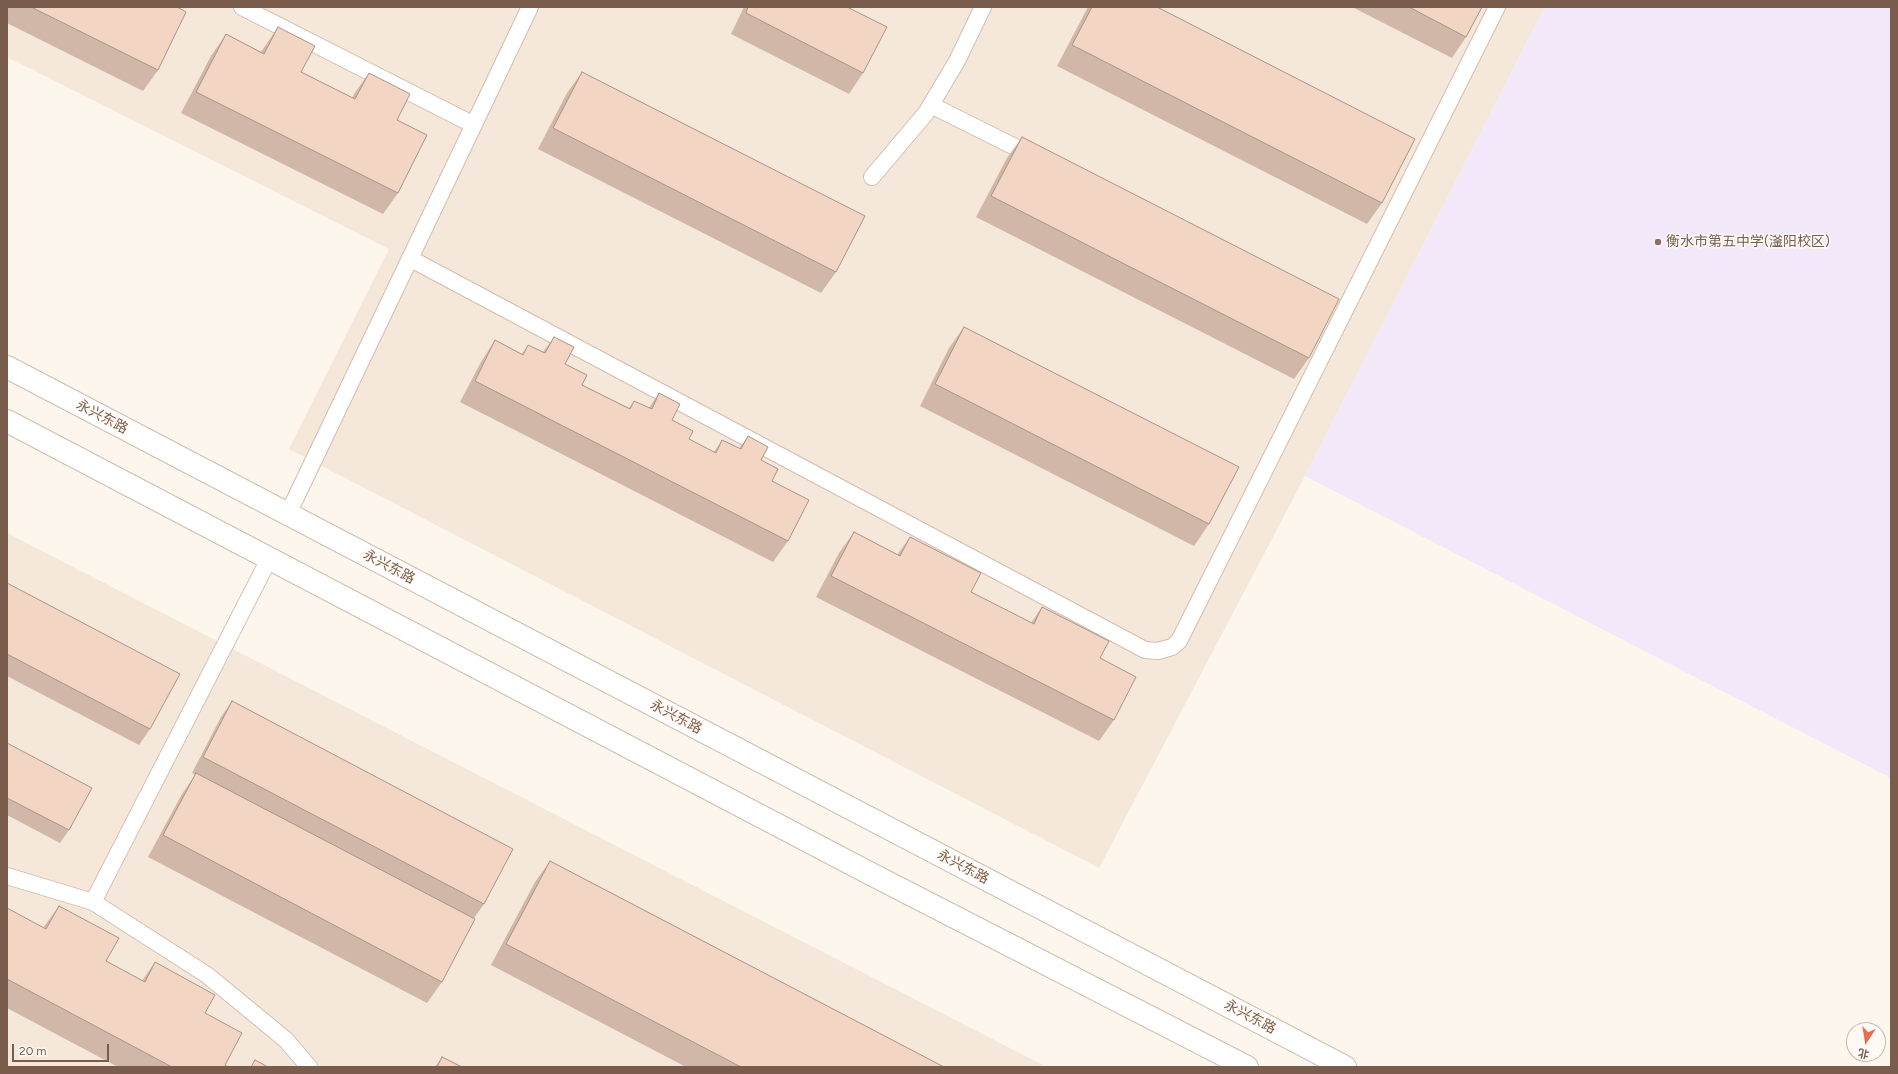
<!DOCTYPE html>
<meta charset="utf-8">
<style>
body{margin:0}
#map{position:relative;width:1898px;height:1074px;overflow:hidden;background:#fdf6ec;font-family:Figtree,"Noto Sans SC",sans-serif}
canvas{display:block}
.frame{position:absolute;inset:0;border:8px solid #7a5c4d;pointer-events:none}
.north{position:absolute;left:1846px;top:1022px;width:40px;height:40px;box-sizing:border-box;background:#fffaf3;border:1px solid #cabbb1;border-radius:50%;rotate:192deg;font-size:11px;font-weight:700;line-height:16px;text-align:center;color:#7a5c4d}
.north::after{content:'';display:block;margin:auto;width:14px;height:18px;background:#e76f51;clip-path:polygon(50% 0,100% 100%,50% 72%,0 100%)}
.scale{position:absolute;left:12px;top:1044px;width:97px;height:18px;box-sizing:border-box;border:2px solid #7a5c4d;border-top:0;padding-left:5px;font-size:12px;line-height:14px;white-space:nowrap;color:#7a5c4d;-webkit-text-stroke:3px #fffaf3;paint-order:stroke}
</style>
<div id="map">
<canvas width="1898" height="1074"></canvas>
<div class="frame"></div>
<div class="north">北</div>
<div class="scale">20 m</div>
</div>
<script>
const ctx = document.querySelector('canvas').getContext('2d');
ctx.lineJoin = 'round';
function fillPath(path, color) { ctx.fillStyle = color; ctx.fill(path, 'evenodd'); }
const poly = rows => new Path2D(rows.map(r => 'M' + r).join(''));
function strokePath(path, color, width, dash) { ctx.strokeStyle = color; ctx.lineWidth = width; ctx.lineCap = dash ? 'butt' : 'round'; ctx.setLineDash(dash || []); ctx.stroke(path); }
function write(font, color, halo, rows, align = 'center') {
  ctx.font = font + ' Figtree,"Noto Sans SC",sans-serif'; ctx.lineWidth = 3; ctx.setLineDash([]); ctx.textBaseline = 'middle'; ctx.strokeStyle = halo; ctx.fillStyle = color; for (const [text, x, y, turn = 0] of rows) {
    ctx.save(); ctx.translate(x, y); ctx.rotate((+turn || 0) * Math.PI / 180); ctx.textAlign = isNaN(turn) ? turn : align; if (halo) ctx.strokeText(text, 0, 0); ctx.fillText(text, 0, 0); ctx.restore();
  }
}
fillPath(poly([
 [7,7,1545,7,1305,476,1099,868,289,449,389,249,7,57],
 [7,533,1004,1045,1047,1067,7,1067]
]), '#f5e8da');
fillPath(poly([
 [1545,7,1891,7,1891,778,1305,476]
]), '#f3e8fa');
const service = poly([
 [242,7,474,125],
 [931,105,1033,156],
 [872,177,926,113,957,61,983,7],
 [411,259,1145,650,1158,651,1172,647,1179,641,1497,7],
 [288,514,530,7],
 [269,559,93,902,207,975,286,1040,309,1067],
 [7,876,93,902]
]);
const tertiary = poly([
 [7,367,1345,1067],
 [7,421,871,874,1247,1067]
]);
strokePath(service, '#d1beb0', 18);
strokePath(tertiary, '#d1beb0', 24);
strokePath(service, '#fff', 16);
strokePath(tertiary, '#fff', 22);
fillPath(poly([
 [7,7,177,7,158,70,143,91,7,23],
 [744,7,847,7,863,73,849,94,731,34],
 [1088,7,1157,7,1382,203,1367,224,1057,66],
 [1352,7,1482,7,1466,37,1452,58],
 [278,27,301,72,352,98,354,94,369,73,397,120,398,193,383,214,181,113,211,56,226,34,261,52],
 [582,72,836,272,821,293,538,149,567,93],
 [1022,137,1309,358,1294,379,976,217,1007,158],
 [964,327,1209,524,1194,546,920,406,949,348],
 [554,337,565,364,582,385,629,408,634,401,649,408,659,393,672,420,689,439,714,452,722,440,739,449,748,436,761,460,772,481,788,541,773,562,460,402,481,362,495,340,522,354,528,345,543,352],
 [854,532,897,555,910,537,971,592,1031,623,1042,607,1100,658,1114,720,1099,741,816,597,839,553],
 [7,583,150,729,139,745,7,676],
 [232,701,484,904,474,918,442,982,427,1003,148,857,182,794,195,775,192,773,221,717],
 [7,743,69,830,60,843,7,815],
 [550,861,944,1067,686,1067,491,965,535,882],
 [59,906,106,961,142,981,155,962,205,1013,225,1065,228,1067,118,1067,7,1008,7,908,43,928],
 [442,1057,462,1067,435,1067]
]), '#d1b7a8');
const building = poly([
 [31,7,177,7,186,12,158,70,31,7],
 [748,7,847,7,887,27,863,73,746,13,748,7],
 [1092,7,1157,7,1415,139,1382,203,1072,45,1092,7],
 [1409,7,1482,7,1466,37,1409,7],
 [278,27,315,46,301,72,355,99,369,73,410,94,397,120,427,135,398,193,196,92,226,34,264,54,278,27],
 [582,72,865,216,836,272,553,128,582,72],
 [1022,137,1339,299,1309,358,991,196,1022,137],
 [964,327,1239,467,1209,524,935,384,964,327],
 [554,337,574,347,565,364,587,375,582,385,630,409,634,401,652,409,659,393,680,404,672,420,693,431,689,439,716,453,722,440,741,449,748,436,768,447,761,460,778,469,772,481,809,500,788,541,475,381,495,340,523,355,528,345,545,353,554,337],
 [854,532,900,556,910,537,981,573,971,592,1034,624,1042,607,1109,641,1100,658,1136,677,1114,720,831,576,854,532],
 [7,583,180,674,150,729,7,654,7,583],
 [232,701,513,849,484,904,203,757,232,701],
 [7,743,92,788,69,830,7,798,7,743],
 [196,773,475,919,442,982,163,835,196,773],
 [550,861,944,1067,741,1067,506,944,550,861],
 [59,906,119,938,106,961,145,982,155,962,215,995,205,1013,242,1033,225,1065,228,1067,172,1067,7,979,7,908,46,929,59,906],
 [442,1057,462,1067,437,1067,442,1057],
 [255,1060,268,1067,251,1067,255,1060]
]);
fillPath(building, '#f3d5c3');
strokePath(building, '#aa9588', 1);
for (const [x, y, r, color] of [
 [1658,242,4,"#8d6e63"]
]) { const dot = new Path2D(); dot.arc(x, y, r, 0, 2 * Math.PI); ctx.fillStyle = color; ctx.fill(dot); strokePath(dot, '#fffaf3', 1.5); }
write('14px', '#785e54', '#fffaf3', [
 ["衡水市第五中学(滏阳校区)",1666,242]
], 'left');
write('14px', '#7a5c4d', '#fffaf3', [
 ["永兴东路",102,417,28],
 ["永兴东路",389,567,28],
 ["永兴东路",676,717,28],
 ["永兴东路",963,867,28],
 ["永兴东路",1250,1017,28]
]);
</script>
